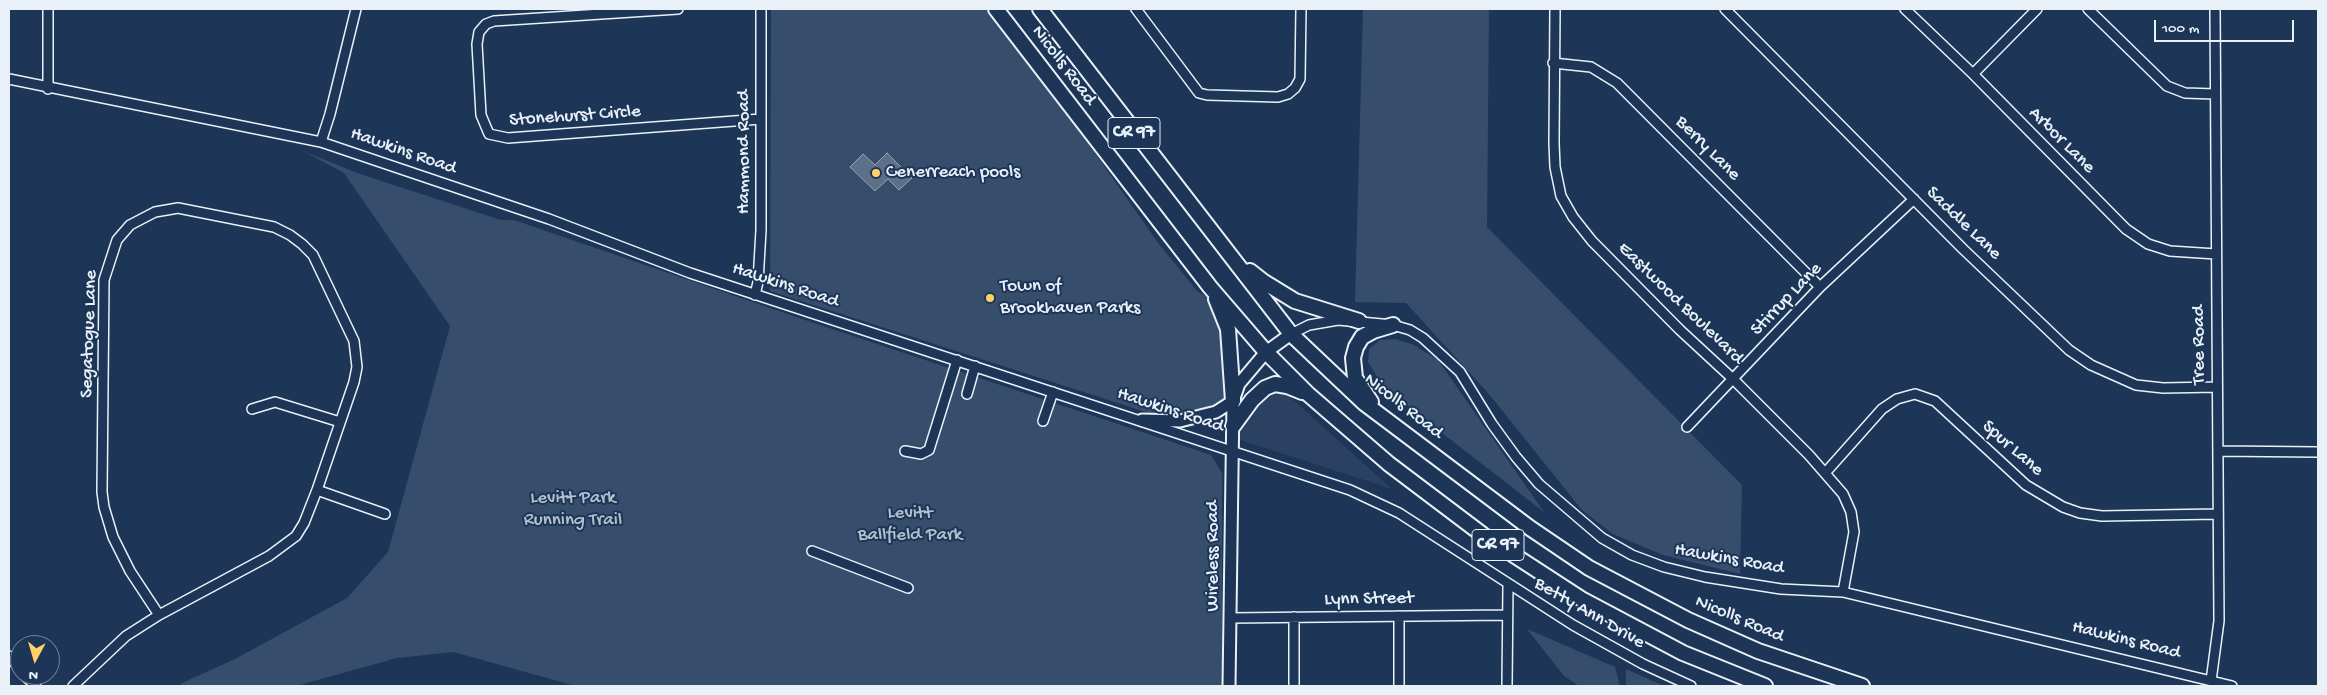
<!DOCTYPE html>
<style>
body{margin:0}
#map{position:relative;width:2327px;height:695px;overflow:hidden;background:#1d3557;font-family:"Gochi Hand",sans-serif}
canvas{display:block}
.frame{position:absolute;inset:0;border:10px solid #e8f1f8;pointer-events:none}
.north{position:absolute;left:10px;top:635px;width:50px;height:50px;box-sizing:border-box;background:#1d3557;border:1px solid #6e8097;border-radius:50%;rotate:186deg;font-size:14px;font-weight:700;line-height:20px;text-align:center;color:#e8f1f8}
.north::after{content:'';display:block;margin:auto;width:18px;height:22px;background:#ffd166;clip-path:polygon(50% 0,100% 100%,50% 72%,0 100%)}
.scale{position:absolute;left:2154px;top:20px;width:140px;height:22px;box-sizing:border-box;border:2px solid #e8f1f8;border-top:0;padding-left:6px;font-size:15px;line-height:18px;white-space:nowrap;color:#e8f1f8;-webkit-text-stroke:4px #1d3557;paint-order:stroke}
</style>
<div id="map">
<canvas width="2327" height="695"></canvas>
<div class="frame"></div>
<div class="north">N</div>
<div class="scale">100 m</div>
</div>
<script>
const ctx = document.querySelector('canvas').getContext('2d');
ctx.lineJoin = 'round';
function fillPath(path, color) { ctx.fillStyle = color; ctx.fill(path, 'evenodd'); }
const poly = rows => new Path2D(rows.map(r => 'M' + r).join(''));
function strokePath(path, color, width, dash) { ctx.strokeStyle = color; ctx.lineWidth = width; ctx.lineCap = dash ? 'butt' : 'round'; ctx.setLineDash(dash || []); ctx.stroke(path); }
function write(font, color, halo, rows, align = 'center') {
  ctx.font = font + ' "Gochi Hand",sans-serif'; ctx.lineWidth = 4; ctx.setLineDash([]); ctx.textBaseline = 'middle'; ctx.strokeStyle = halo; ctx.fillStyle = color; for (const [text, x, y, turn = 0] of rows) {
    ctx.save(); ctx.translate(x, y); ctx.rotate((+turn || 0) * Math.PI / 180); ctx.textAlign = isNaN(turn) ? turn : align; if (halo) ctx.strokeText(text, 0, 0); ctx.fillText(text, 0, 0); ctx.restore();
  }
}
fillPath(poly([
 [1278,386,1392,489,1234,438,1253,401]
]), '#2a4162');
fillPath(poly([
 [771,9,986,9,1085,139,1159,244,1197,291,1206,296,1218,313,1225,327,1229,386,1225,406,1215,416,1192,427,770,291],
 [1363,9,1489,9,1487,227,1742,485,1740,574,1663,555,1613,534,1582,510,1488,393,1406,303,1355,302],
 [303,151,360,174,501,220,514,220,808,321,1211,455,1222,473,1222,686,575,686,454,652,397,658,296,686,181,686,180,684,235,659,347,598,388,552,450,326,344,173],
 [1396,339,1414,345,1438,360,1544,512,1384,388,1368,362,1369,349,1380,340],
 [1527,629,1615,667,1620,686,1579,686,1564,676],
 [1626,669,1664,686,1626,686]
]), '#374d6c');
const water = poly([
 [887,153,912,178,899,190,888,179,875,191,850,167,863,154,875,165,887,153]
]);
fillPath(water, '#5d7089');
strokePath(water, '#95a4b5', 1);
const minor = poly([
 [48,9,48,89],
 [678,9,494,21,486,24,479,32,477,44,481,115,489,134,508,138,761,119],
 [1136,9,1199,93,1207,95,1278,97,1288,94,1295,88,1300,79,1301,9],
 [1555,9,1554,143,1555,167,1561,196,1573,217,1592,241,1680,330,1733,379,1809,455,1843,494,1851,512,1854,532,1843,592],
 [1725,9,1963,249,2069,350,2091,365,2136,385,2163,388,2216,387],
 [1905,9,1973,74,2126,229,2148,244,2170,251,2216,254],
 [2088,9,2167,86,2185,93,2215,94],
 [1553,63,1591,67,1617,83,1820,287],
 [1973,74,2037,9],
 [9,79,321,142,549,219,690,273,1350,490,1399,513,1573,625,1643,664,1691,686],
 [321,142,330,114,356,9],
 [755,295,758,282,761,230,761,9],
 [1291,334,1309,325,1338,320,1393,325,1410,330,1423,338,1460,372,1492,424,1516,457,1539,484,1602,538,1632,555,1664,567,1705,577,1781,589,1843,592,2232,686],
 [967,394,975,366],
 [252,409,275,402,340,422],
 [1043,421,1053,392],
 [1687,427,1820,287,1914,199],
 [905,451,921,454,929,450,957,360],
 [2218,451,2318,452],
 [1826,472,1882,409,1897,399,1915,394,1935,401,2026,485,2063,507,2080,513,2102,516,2217,514],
 [317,490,385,514],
 [812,551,908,588],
 [1399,616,1399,686],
 [1294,617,1294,686],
 [1231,618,1507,615],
 [9,656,20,669],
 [24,675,36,686],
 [2211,681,2219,621,2215,9],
 [73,686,126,636,159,615,269,556,296,536,304,523,317,490,354,382,357,367,354,341,313,255,302,244,290,235,274,227,178,208,155,212,130,225,117,240,104,280,102,492,104,507,113,537,130,571,159,615],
 [1507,686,1508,585]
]);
const major = poly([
 [1142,420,1180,421,1216,412,1233,401],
 [1229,686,1233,401,1239,384,1266,352,1291,334]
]);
const highway = poly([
 [996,9,1210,287,1266,352,1308,394,1389,464,1483,535,1583,600,1683,653,1765,686],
 [1040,9,1291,334,1364,403,1530,528,1589,568,1688,620,1758,651,1862,686],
 [1250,271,1264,282,1295,301,1359,321],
 [1216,299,1228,329,1233,401],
 [1371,402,1355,378,1353,358,1356,347,1362,337,1373,331,1393,325],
 [1233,426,1252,400,1265,388,1275,384,1287,386,1302,392]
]);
strokePath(minor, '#e8f1f8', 12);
strokePath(major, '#e8f1f8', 15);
strokePath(highway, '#e8f1f8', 18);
strokePath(minor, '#1d3557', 9);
strokePath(major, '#1d3557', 11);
strokePath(highway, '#1d3557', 14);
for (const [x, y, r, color] of [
 [876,173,5,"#ffd166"],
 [990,298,5,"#ffd166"]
]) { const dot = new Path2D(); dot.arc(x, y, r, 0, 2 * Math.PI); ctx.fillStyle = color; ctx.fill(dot); strokePath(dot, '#1d3557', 2); }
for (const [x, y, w] of [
 [1134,133,52],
 [1498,545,52]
]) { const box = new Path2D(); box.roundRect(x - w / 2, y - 15.5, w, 31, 4); ctx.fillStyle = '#1d3557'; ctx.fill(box); strokePath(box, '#e8f1f8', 1); }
write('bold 18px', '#e8f1f8', null, [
 ["CR 97",1134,133],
 ["CR 97",1498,545]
]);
write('19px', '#e8f1f8', '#1d3557', [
 ["Nicolls Road",1063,66,53],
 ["Stonehurst Circle",575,117,-4],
 ["Arbor Lane",2061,141,45],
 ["Berry Lane",1707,149,45],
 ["Hawkins Road",403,152,19],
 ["Hammond Road",745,152,-90],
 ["Saddle Lane",1963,224,44],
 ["Hawkins Road",785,286,18],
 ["Stirrup Lane",1787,300,-46],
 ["Eastwood Boulevard",1680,304,44],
 ["Segatogue Lane",90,334,-88],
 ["Tree Road",2200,345,-90],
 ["Nicolls Road",1403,407,38],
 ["Hawkins Road",1170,411,18],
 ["Spur Lane",2012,449,41],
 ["Wireless Road",1214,556,-90],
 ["Hawkins Road",1729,560,10],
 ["Lynn Street",1369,600,-1],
 ["Betty Ann Drive",1589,614,30],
 ["Nicolls Road",1739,620,23],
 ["Hawkins Road",2126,641,14]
]);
write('19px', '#e8f1f8', '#1d3557', [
 ["Cenerreach pools",886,173],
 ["Town of",1000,287],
 ["Brookhaven Parks",1000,309]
], 'left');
write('19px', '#b3c0ce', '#1d3557', [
 ["Levitt Park",573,499],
 ["Running Trail",573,521],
 ["Levitt",910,514],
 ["Ballfield Park",910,536]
]);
</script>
